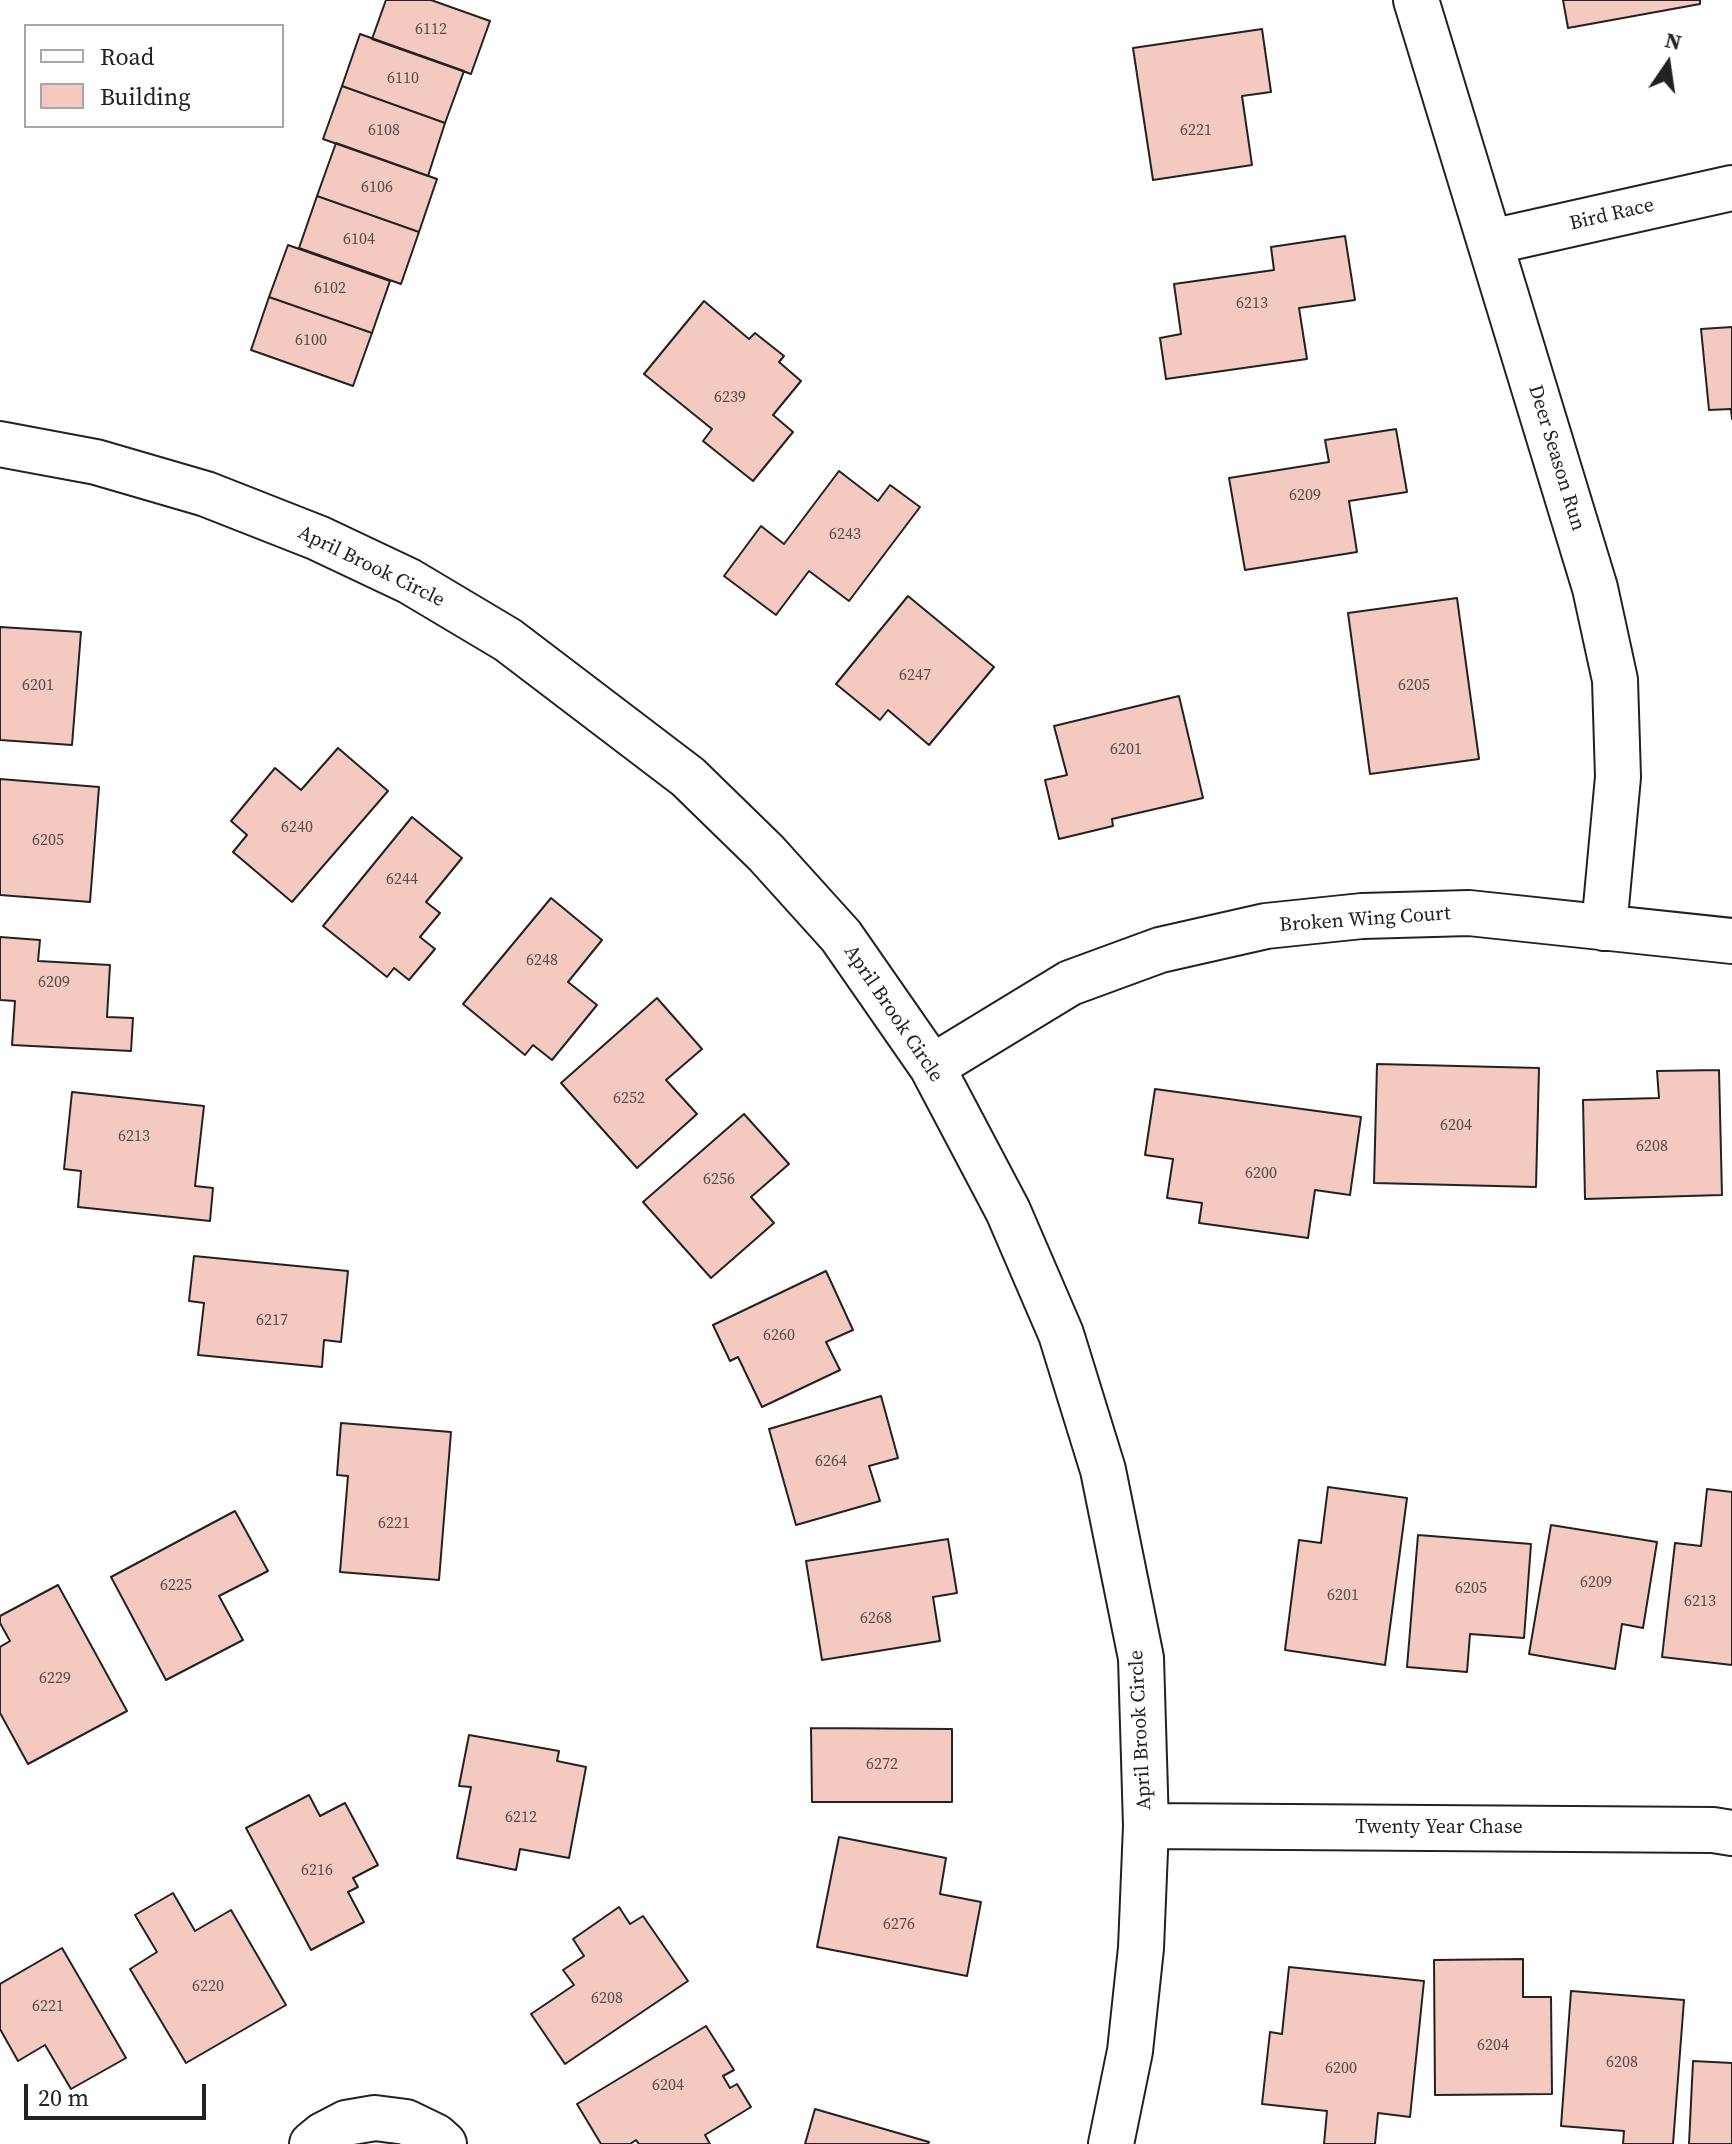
<!DOCTYPE html>
<style>
body{margin:0}
#map{position:relative;width:1732px;height:2144px;overflow:hidden;background:#fff;font-family:"Source Serif 4",serif}
canvas{display:block}
.legend{position:absolute;left:24px;top:24px;width:260px;height:104px;box-sizing:border-box;background:#fff;border:2px solid #a7a7a7;margin:0;padding:10px 14px;list-style:none;font-size:24px;color:#222}
.legend li{display:flex;align-items:center;gap:16px;height:40px}
.legend b{width:40px;border:2px solid #a7a7a7}
.north{position:absolute;left:1628px;top:24px;width:80px;height:80px;-webkit-text-stroke:6px #fff;paint-order:stroke;rotate:13deg;font-size:22px;font-weight:700;line-height:32px;text-align:center;color:#222}
.north::after{content:'';display:block;margin:auto;width:28px;height:36px;background:#222;clip-path:polygon(50% 0,100% 100%,50% 72%,0 100%)}
.scale{position:absolute;left:24px;top:2084px;width:182px;height:36px;box-sizing:border-box;border:4px solid #222;border-top:0;padding-left:10px;font-size:24px;line-height:28px;white-space:nowrap;color:#222;-webkit-text-stroke:6px #fff;paint-order:stroke}
</style>
<div id="map">
<canvas width="1732" height="2144"></canvas>
<ul class="legend">
<li><b style="height:10px;background:#fff"></b>Road</li>
<li><b style="height:22px;background:#f3c9c0"></b>Building</li>
</ul>
<div class="north">N</div>
<div class="scale">20 m</div>
</div>
<script>
const ctx = document.querySelector('canvas').getContext('2d');
ctx.lineJoin = 'round';
function fillPath(path, color) { ctx.fillStyle = color; ctx.fill(path, 'evenodd'); }
const poly = rows => new Path2D(rows.map(r => 'M' + r).join(''));
function strokePath(path, color, width, dash) { ctx.strokeStyle = color; ctx.lineWidth = width; ctx.lineCap = dash ? 'butt' : 'round'; ctx.setLineDash(dash || []); ctx.stroke(path); }
function write(font, color, halo, rows, align = 'center') {
  ctx.font = font + ' "Source Serif 4",serif'; ctx.lineWidth = 6; ctx.setLineDash([]); ctx.textBaseline = 'middle'; ctx.strokeStyle = halo; ctx.fillStyle = color; for (const [text, x, y, turn = 0] of rows) {
    ctx.save(); ctx.translate(x, y); ctx.rotate((+turn || 0) * Math.PI / 180); ctx.textAlign = isNaN(turn) ? turn : align; if (halo) ctx.strokeText(text, 0, 0); ctx.fillText(text, 0, 0); ctx.restore();
  }
}
const building = poly([
 [386,0,431,0,490,21,471,74,372,39,386,0],
 [1563,0,1700,0,1700,4,1568,28,1563,0],
 [1262,29,1271,92,1242,96,1252,165,1153,180,1133,48,1262,29],
 [360,34,464,71,445,123,342,86,360,34],
 [342,86,445,123,428,176,323,139,342,86],
 [336,143,437,179,419,232,317,196,336,143],
 [317,196,419,232,401,284,299,248,317,196],
 [1345,236,1355,300,1299,308,1307,359,1166,379,1160,338,1181,334,1174,284,1274,270,1271,247,1345,236],
 [288,245,390,281,372,333,269,297,288,245],
 [269,297,372,333,353,386,251,350,269,297],
 [704,301,749,339,755,333,784,356,779,362,801,381,773,415,793,432,753,481,703,441,712,429,644,374,704,301],
 [1732,327,1732,419,1731,409,1709,410,1701,329,1732,327],
 [1396,429,1407,492,1349,501,1357,552,1245,570,1229,478,1329,462,1325,440,1396,429],
 [839,471,878,501,890,485,920,507,849,601,809,571,776,615,724,576,761,526,784,544,839,471],
 [908,596,994,667,929,745,888,710,880,720,836,684,908,596],
 [1457,598,1479,759,1370,774,1348,613,1457,598],
 [0,627,81,632,72,745,0,740,0,627],
 [1179,696,1203,798,1112,819,1113,826,1059,839,1045,780,1067,775,1054,726,1179,696],
 [338,748,388,791,292,902,233,852,247,835,231,821,275,768,301,790,338,748],
 [0,779,99,787,90,902,0,895,0,779],
 [412,817,462,858,426,902,440,913,420,937,435,949,409,980,394,968,387,977,323,926,412,817],
 [551,898,602,940,568,982,597,1005,552,1060,533,1045,525,1055,463,1004,551,898],
 [0,937,40,940,38,961,110,965,107,1017,133,1018,131,1051,12,1045,15,1001,0,1000,0,937],
 [657,998,702,1049,666,1080,697,1114,637,1168,561,1083,657,998],
 [1377,1064,1539,1068,1536,1187,1374,1183,1377,1064],
 [1719,1070,1722,1195,1585,1199,1583,1100,1659,1098,1657,1071,1719,1070],
 [1155,1089,1361,1117,1350,1195,1315,1190,1308,1238,1199,1223,1202,1203,1167,1198,1173,1159,1145,1155,1155,1089],
 [72,1092,204,1106,195,1186,213,1188,210,1221,78,1207,81,1171,64,1169,72,1092],
 [744,1114,789,1164,751,1197,774,1223,711,1278,643,1202,744,1114],
 [194,1256,348,1271,341,1342,324,1340,322,1367,198,1355,204,1303,189,1301,194,1256],
 [826,1271,853,1330,826,1342,840,1370,762,1407,738,1357,730,1361,713,1325,826,1271],
 [881,1396,898,1458,869,1466,880,1501,796,1525,769,1429,881,1396],
 [341,1423,451,1432,439,1580,340,1572,348,1476,337,1475,341,1423],
 [1328,1487,1407,1498,1385,1665,1285,1650,1299,1540,1321,1543,1328,1487],
 [1707,1489,1732,1492,1732,1665,1662,1657,1675,1543,1701,1546,1707,1489],
 [235,1511,268,1571,219,1596,243,1640,166,1680,111,1577,235,1511],
 [1551,1525,1657,1542,1643,1628,1622,1624,1615,1669,1529,1654,1551,1525],
 [1418,1535,1531,1544,1524,1638,1470,1634,1467,1672,1407,1667,1418,1535],
 [948,1539,957,1593,933,1597,940,1641,822,1660,806,1561,948,1539],
 [58,1585,127,1711,28,1764,0,1713,0,1647,10,1641,0,1623,0,1616,58,1585],
 [811,1728,952,1729,952,1802,812,1802,811,1728],
 [469,1735,559,1751,557,1761,586,1767,569,1858,520,1849,516,1870,457,1858,471,1787,459,1786,469,1735],
 [309,1795,320,1816,345,1803,378,1865,353,1878,358,1887,348,1892,364,1922,311,1950,246,1828,309,1795],
 [839,1837,946,1858,940,1894,981,1902,967,1976,817,1947,839,1837],
 [173,1893,195,1931,231,1910,286,2005,186,2063,130,1969,157,1952,135,1915,173,1893],
 [619,1907,630,1924,643,1916,688,1981,565,2064,531,2014,574,1985,563,1970,584,1956,573,1939,619,1907],
 [62,1948,126,2058,71,2089,45,2045,18,2061,0,2029,0,1984,62,1948],
 [1523,1959,1523,1997,1551,1997,1552,2094,1435,2095,1434,1960,1523,1959],
 [1289,1967,1424,1981,1410,2117,1378,2113,1375,2144,1324,2144,1327,2111,1262,2104,1270,2032,1282,2034,1289,1967],
 [1571,1991,1684,2000,1673,2144,1623,2144,1624,2131,1561,2126,1571,1991],
 [706,2026,734,2070,723,2076,730,2088,737,2084,751,2107,705,2135,710,2144,639,2144,636,2140,630,2144,601,2144,577,2104,706,2026],
 [1693,2061,1732,2063,1732,2144,1689,2144,1693,2061],
 [815,2109,929,2142,928,2144,805,2144,815,2109]
]);
fillPath(building, '#f3c9c0');
strokePath(building, '#222', 2);
const street = poly([
 [1416,0,1595,588,1615,680,1618,777,1604,928],
 [1491,242,1732,188],
 [0,444,96,462,206,494,318,538,409,581,508,640,688,777,766,853,841,936,932,1067,1008,1211,1061,1334,1103,1470,1141,1658,1146,1826,1141,1948,1130,2051,1111,2144],
 [932,1067,1070,983,1160,950,1266,926,1362,916,1469,913,1732,941],
 [1146,1826,1713,1830,1732,1833],
 [312,2144,323,2135,346,2123,375,2118,406,2122,435,2136,444,2144]
]);
strokePath(street, '#222', 48);
strokePath(street, '#fff', 44);
write('16px', '#564c4a', null, [
 ["6112",431,30],
 ["6110",403,79],
 ["6108",384,131],
 ["6221",1196,131],
 ["6106",377,188],
 ["6104",359,240],
 ["6102",330,289],
 ["6213",1252,304],
 ["6100",311,341],
 ["6239",730,398],
 ["6209",1305,496],
 ["6243",845,535],
 ["6247",915,676],
 ["6201",38,686],
 ["6205",1414,686],
 ["6201",1126,750],
 ["6240",297,828],
 ["6205",48,841],
 ["6244",402,880],
 ["6248",542,961],
 ["6209",54,983],
 ["6252",629,1099],
 ["6204",1456,1126],
 ["6213",134,1137],
 ["6208",1652,1147],
 ["6200",1261,1174],
 ["6256",719,1180],
 ["6217",272,1321],
 ["6260",779,1336],
 ["6264",831,1462],
 ["6221",394,1524],
 ["6209",1596,1583],
 ["6225",176,1586],
 ["6205",1471,1589],
 ["6201",1343,1596],
 ["6213",1700,1602],
 ["6268",876,1619],
 ["6229",55,1679],
 ["6272",882,1765],
 ["6212",521,1818],
 ["6216",317,1871],
 ["6276",899,1925],
 ["6220",208,1987],
 ["6208",607,1999],
 ["6221",48,2007],
 ["6204",1493,2046],
 ["6208",1622,2063],
 ["6200",1341,2069],
 ["6204",668,2086]
]);
write('20px', '#222', '#fff', [
 ["Bird Race",1612,215,-13],
 ["Deer Season Run",1556,458,73],
 ["April Brook Circle",371,567,26],
 ["Broken Wing Court",1365,920,-4],
 ["April Brook Circle",893,1014,56],
 ["April Brook Circle",1141,1730,-93],
 ["Twenty Year Chase",1439,1828]
]);
</script>
